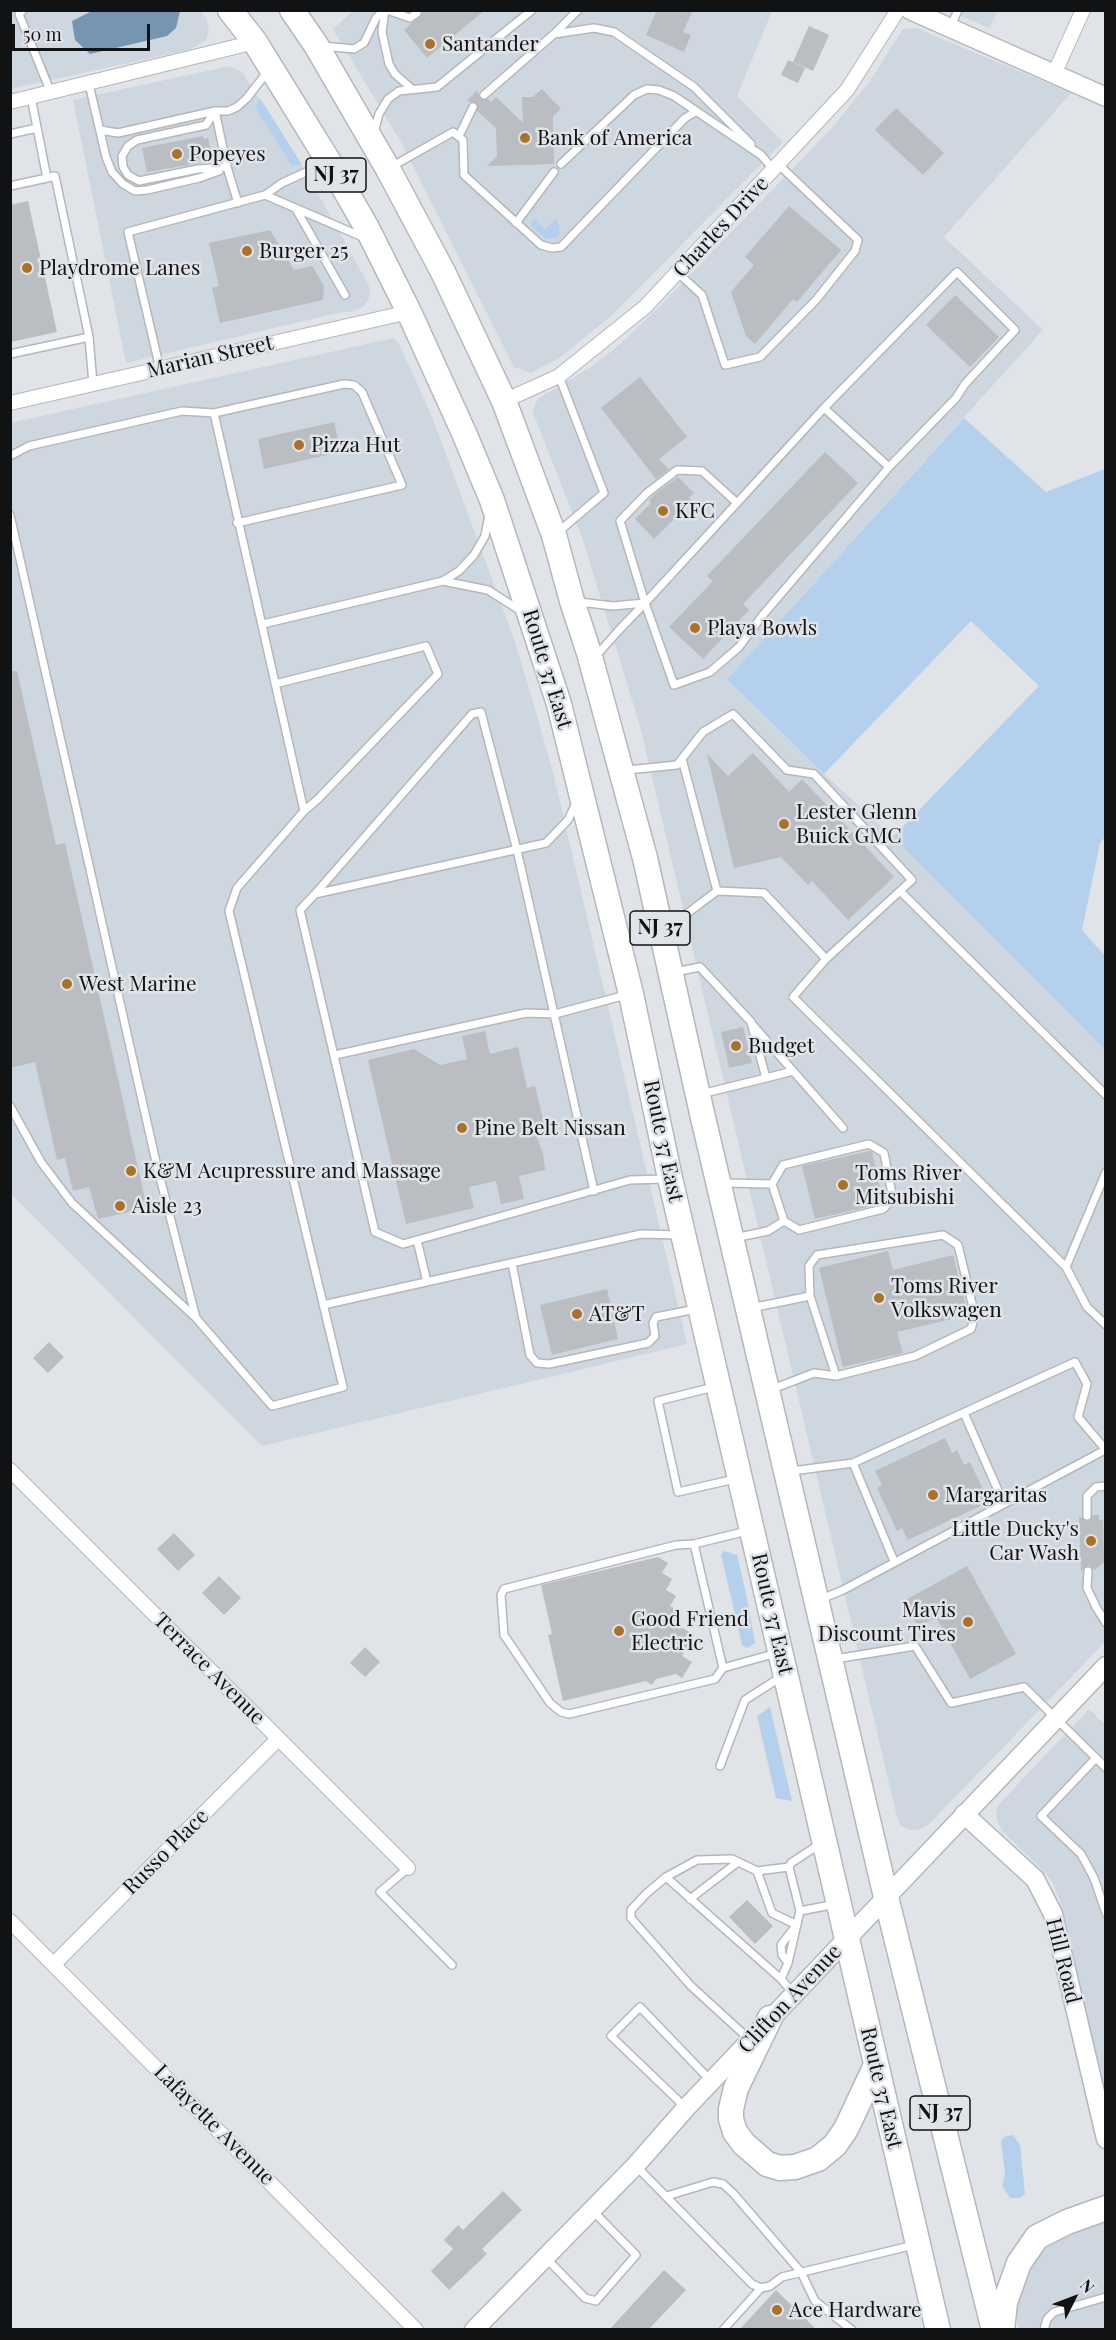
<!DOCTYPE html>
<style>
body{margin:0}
#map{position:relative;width:1116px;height:2340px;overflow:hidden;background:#e0e3e7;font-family:"Playfair Display",serif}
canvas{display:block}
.frame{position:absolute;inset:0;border:12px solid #111214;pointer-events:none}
.north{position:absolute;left:1044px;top:2268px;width:60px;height:60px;-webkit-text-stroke:4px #e0e3e7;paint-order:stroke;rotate:48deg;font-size:16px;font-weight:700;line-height:24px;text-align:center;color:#111214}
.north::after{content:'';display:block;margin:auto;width:21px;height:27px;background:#111214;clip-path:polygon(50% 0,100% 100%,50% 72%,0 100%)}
.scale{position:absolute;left:12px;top:24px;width:138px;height:27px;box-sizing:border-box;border:3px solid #111214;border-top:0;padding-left:8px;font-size:18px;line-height:21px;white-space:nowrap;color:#111214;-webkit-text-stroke:4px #e0e3e7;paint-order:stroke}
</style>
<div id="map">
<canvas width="1116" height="2340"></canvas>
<div class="frame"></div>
<div class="north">N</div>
<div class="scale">50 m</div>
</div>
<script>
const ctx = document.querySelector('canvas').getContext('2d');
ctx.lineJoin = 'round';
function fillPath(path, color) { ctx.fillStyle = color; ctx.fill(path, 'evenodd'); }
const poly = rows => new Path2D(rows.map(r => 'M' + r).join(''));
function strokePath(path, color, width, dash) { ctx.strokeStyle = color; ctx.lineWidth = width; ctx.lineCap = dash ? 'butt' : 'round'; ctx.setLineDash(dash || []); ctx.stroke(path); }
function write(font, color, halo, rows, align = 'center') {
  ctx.font = font + ' "Playfair Display",serif'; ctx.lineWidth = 5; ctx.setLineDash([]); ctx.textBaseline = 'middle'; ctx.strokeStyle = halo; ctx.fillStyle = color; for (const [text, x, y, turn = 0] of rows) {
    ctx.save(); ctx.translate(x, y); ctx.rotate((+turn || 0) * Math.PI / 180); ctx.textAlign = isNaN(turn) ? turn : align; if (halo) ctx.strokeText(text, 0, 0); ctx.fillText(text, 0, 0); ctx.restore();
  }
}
fillPath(poly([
 [354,10,772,11,737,96,783,142,612,315,562,356,531,373,514,367,403,146,333,29],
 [10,11,201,11,207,19,209,31,206,40,191,49,11,89],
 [950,11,998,11,989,28],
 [916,28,1071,93,944,237,1043,330,727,679,824,774,893,837,1105,1050,1105,1642,928,1825,921,1829,911,1830,901,1826,897,1817,640,726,582,537,533,413,535,404,539,398,591,367,617,347,658,308,832,128,870,81,903,29],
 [230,66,242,72,302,165,368,284,370,291,368,301,363,307,352,312,342,312,126,363,73,100],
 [394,338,399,344,433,419,513,636,534,705,554,776,687,1344,262,1446,11,1194,10,423],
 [1089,1709,1105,1725,1105,2091,1059,1898,1051,1879,1001,1829,997,1820,996,1811,999,1804],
 [1094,2224,1105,2224,1105,2329,1019,2329,1015,2308,1019,2284,1040,2251,1066,2235]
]), '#ced7e0');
fillPath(poly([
 [260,98,277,125,302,165,291,165,255,107],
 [557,218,560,234,557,238,547,239,532,227,531,222,535,219,545,229],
 [964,418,1046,492,1105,469,1105,837,1100,843,1082,930,1105,956,1105,1050,893,837,1039,686,971,621,824,774,727,679],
 [724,1551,737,1555,746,1593,755,1643,747,1648,742,1645,721,1554],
 [770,1707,792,1801,776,1798,757,1716],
 [1013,2135,1020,2145,1025,2194,1019,2198,1010,2198,1002,2186,1005,2174,1001,2140,1006,2136]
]), '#b5d0ec');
fillPath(poly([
 [92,11,92,10,180,11,176,28,167,36,90,54,75,40,72,21]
]), '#7794b1');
fillPath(poly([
 [426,10,485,10,427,58,404,30],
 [657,10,693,10,683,32,691,35,684,52,646,35],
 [809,26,829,35,813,71,793,62],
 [788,60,805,68,798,83,781,75],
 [542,89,561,109,553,116,554,164,487,166,497,156,496,128,477,111,477,103,467,101,477,90,480,99,488,99,491,102,496,97,523,123,522,97,533,97],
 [896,108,944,153,923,175,875,130],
 [203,136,204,139,208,138,212,154,208,155,209,157,198,159,199,163,147,172,142,148],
 [28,201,57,332,10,342,10,205],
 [789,206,841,250,797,302,793,299,755,344,746,336,731,292,754,265,745,257],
 [270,230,294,270,312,266,324,286,323,300,220,323,212,288,219,286,209,243],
 [955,295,999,337,970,367,926,325],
 [640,377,687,437,659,459,669,469,656,479,601,408],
 [334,422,341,452,264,469,258,439],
 [825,452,858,483,743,604,749,610,703,659,669,627,713,581,707,576],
 [678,477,694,493,689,498,692,501,654,539,635,519,651,503,649,500,654,495],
 [10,671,17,671,56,845,65,843,147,1208,98,1219,89,1187,73,1191,65,1158,57,1160,35,1062,10,1068],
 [753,753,789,792,802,779,894,877,848,920,812,881,808,885,781,857,734,868,707,754,728,776],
 [743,1027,752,1063,729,1068,721,1032],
 [485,1031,490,1054,518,1047,527,1088,535,1086,545,1127,534,1129,543,1154,545,1170,519,1176,524,1199,501,1204,496,1181,469,1187,474,1208,406,1224,368,1060,414,1049,440,1065,467,1059,462,1036],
 [869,1151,872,1152,883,1201,880,1204,815,1219,802,1166],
 [888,1251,893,1270,953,1255,968,1315,897,1332,903,1353,843,1367,819,1268],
 [607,1289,618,1339,552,1355,540,1305],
 [49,1342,64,1357,48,1373,33,1358],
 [945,1438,952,1453,957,1450,964,1465,970,1462,989,1502,908,1540,902,1528,897,1531,877,1488,882,1485,875,1471],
 [1093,1515,1099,1515,1099,1520,1103,1520,1104,1562,1095,1570,1088,1565,1081,1571,1079,1516,1088,1522],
 [174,1533,195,1555,178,1571,157,1549],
 [658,1557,668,1563,662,1573,672,1579,666,1590,676,1596,670,1606,680,1612,674,1623,694,1635,682,1656,692,1662,682,1678,676,1674,656,1679,652,1685,646,1681,563,1701,548,1635,552,1634,541,1585],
 [967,1566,1016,1654,970,1679,936,1617,918,1627,904,1601],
 [219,1576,241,1598,224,1615,202,1593],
 [365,1647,380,1662,365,1677,350,1663],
 [747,1900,773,1926,755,1944,729,1917],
 [503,2191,522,2210,482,2249,487,2254,449,2290,431,2271,453,2249,444,2240,458,2225,463,2230],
 [664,2270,686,2290,648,2330,609,2330],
 [776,2290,817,2330,739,2330]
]), '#babdc1');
const service = poly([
 [23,10,19,14,51,93],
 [385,10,382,32,389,64,395,74,412,89],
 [387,10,410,18,417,13],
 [950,28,958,10],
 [554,34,594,28,614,32,694,87,751,144],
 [323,46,354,49,364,43,376,18,384,10],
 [89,84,106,157,112,172,123,184,135,191,147,190,199,178,219,171],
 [484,95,554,34,578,10],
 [31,97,47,178,55,176,89,337,93,384],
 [215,111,206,125,137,140,128,146,122,156,123,167,128,175,139,181,198,169,227,167],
 [215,111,227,167,238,203],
 [100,130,118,133,215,111,228,111,237,107,247,98,268,71],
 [374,133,379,114,388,99,399,91,437,87,532,10],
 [10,134,37,128],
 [459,136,473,107],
 [561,164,634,95,647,89,659,90,674,96,761,155,774,170],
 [391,167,453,132,463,140,464,175,541,245,552,248,561,247,685,118,695,112],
 [10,186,47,178],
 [265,195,365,238],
 [296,209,345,295],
 [516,223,554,172],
 [678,273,702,295,725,365,760,357,816,300,855,251,858,240,779,165],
 [10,354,89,337],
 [160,369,128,232,265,195,282,183,326,163],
 [824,408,957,272,1015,330,965,384,956,398,889,467],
 [10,456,29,446,182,411,214,413,344,384,354,385,362,392,402,485,237,523],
 [10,515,156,1162,196,1318,272,1406,343,1387,229,911,237,888,304,811,214,413],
 [557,533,604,493,559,376],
 [443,581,488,590,521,611],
 [579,602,613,606,645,603],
 [263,624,443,581,459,571,474,555,485,536,489,515],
 [595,657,620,629,645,603,737,503,824,408,889,467,762,616,739,647,710,672,674,685,645,603,620,521,647,493,677,470,702,471,737,503],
 [275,684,426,646,438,674,318,799,304,811],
 [682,759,717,891],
 [627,770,677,765,703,732,733,714,787,770,814,774,912,880,826,959],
 [577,801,568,820,546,843,315,894,300,910,375,1232,403,1244,630,1180,665,1179],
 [900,891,1106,1095],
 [315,894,472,714,481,712,517,850,594,1191],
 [665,930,717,891,764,893,826,959,793,997,1066,1267,1087,1307,1106,1325],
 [675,972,700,967,751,1022,766,1078,701,1094],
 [752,1024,843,1128],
 [335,1055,526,1013,555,1014,626,995],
 [766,1078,793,1071],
 [10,1106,41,1162,72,1203,196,1318],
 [722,1183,772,1184,783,1165,869,1144,884,1153,893,1199,883,1209,799,1230,784,1221,768,1231,734,1238],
 [772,1184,784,1221],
 [417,1240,427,1282],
 [512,1263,530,1355,537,1363,549,1364,648,1343,655,1336,653,1323,656,1317,696,1309],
 [1066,1267,1106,1172],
 [323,1305,641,1234,679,1235],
 [751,1308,810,1296],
 [714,1387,658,1401,678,1492,735,1479],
 [770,1390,814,1373,836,1376,915,1356,971,1329,975,1316,958,1245,943,1235,817,1255,809,1266,810,1296,836,1376],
 [964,1413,1004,1504],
 [853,1463,894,1561],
 [792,1471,853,1463,1075,1362,1087,1384,1078,1417,1106,1450],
 [1087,1516,1087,1496,1096,1487,1106,1486],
 [747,1531,694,1544,723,1668,777,1653],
 [694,1544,676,1545,504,1589,501,1595,504,1635,550,1703,561,1712,569,1714,715,1679,723,1668],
 [1088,1571,1087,1588,1096,1607,1106,1623],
 [819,1600,843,1590,1105,1450],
 [835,1659,915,1646,951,1703,1024,1687,1096,1758,1041,1816,1081,1854,1094,1878,1106,1913],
 [1096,1758,1106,1768],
 [720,1766,745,1700,781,1677],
 [789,1867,757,1871,732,1859,697,1860,666,1877,781,1979,794,1994],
 [408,1868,380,1892,452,1965],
 [757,1871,772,1913,797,1925],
 [666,1877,646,1894,631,1910,631,1918,691,1986,749,2039],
 [690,1899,738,1862],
 [800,1911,836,1904],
 [788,1963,782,1955,781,1945,795,1927],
 [781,1979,788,1963,800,1911,789,1867,791,1863,820,1844],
 [685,2107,611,2036,640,2007,710,2080],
 [637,2167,752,2284,761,2288,770,2286,782,2277,914,2245],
 [667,2196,713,2182,723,2184,733,2193,801,2272,815,2301,852,2330],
 [547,2259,585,2298,596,2301,636,2255,593,2211],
 [723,2330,761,2288],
 [1044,2330,1047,2319,1054,2312,1106,2297]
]);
const minor = poly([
 [1054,74,1083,10],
 [10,102,255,42],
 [504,401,559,376,645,307,847,90,898,10],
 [10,403,409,312],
 [10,1470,408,1868],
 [10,1921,416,2330],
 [54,1964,278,1739]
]);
const tertiary = poly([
 [910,10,1106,97],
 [964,1814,1035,1879,1053,1914,1106,2139],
 [474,2330,636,2165,686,2108,1106,1666]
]);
const trunk = poly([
 [230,10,255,42,329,162,367,228,409,312,464,433,492,500,559,704,631,994,670,1178,938,2330],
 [292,10,316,45,388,169,443,272,504,401,554,535,572,601,589,653,645,858,701,1109,886,1897,994,2330],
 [770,2018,736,2088,731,2109,731,2119,735,2132,744,2144,767,2164,780,2168,795,2167,818,2159,835,2145,846,2129,876,2065],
 [1002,2330,1005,2302,1019,2263,1037,2237,1067,2222,1106,2208]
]);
strokePath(service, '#b4b7bb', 10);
strokePath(minor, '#b4b7bb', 16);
strokePath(tertiary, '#b4b7bb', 21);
strokePath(trunk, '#b4b7bb', 27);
strokePath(service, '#fff', 7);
strokePath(minor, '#fff', 14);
strokePath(tertiary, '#fff', 18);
strokePath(trunk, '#fff', 24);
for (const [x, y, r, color] of [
 [430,44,6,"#a8722d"],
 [525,138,6,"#a8722d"],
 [177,154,6,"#a8722d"],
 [247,251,6,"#a8722d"],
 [27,268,6,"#a8722d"],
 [299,445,6,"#a8722d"],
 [663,511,6,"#a8722d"],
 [695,628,6,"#a8722d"],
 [784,824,6,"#a8722d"],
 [67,984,6,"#a8722d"],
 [736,1046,6,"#a8722d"],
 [462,1128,6,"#a8722d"],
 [131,1171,6,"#a8722d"],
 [843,1185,6,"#a8722d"],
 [120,1206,6,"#a8722d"],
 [879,1298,6,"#a8722d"],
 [577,1314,6,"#a8722d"],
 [933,1495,6,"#a8722d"],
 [1091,1541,6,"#a8722d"],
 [968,1622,6,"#a8722d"],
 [619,1631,6,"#a8722d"],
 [777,2310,6,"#a8722d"]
]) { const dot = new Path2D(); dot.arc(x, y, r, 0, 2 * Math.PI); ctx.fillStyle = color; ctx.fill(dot); strokePath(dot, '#e0e3e7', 2); }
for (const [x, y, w] of [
 [336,175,60],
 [660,928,60],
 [940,2113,60]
]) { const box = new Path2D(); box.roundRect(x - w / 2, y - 17, w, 34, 4.5); ctx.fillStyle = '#e0e3e7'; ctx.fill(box); strokePath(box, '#111214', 1.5); }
write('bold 20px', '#111214', null, [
 ["NJ 37",336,175],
 ["NJ 37",660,928],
 ["NJ 37",940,2113]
]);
write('21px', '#111214', '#e0e3e7', [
 ["Santander",442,44],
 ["Bank of America",537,138],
 ["Popeyes",189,154],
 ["Burger 25",259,251],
 ["Playdrome Lanes",39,268],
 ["Pizza Hut",311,445],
 ["KFC",675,511],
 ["Playa Bowls",707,628],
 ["Lester Glenn",796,812],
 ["Buick GMC",796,836],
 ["West Marine",79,984],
 ["Budget",748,1046],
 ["Pine Belt Nissan",474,1128],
 ["K&M Acupressure and Massage",143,1171],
 ["Toms River",855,1173],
 ["Mitsubishi",855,1197],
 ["Aisle 23",132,1206],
 ["Toms River",891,1286],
 ["Volkswagen",891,1310],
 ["AT&T",589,1314],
 ["Margaritas",945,1495],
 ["Little Ducky's",1079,1529,"right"],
 ["Car Wash",1079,1553,"right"],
 ["Mavis",956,1610,"right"],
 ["Discount Tires",956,1634,"right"],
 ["Good Friend",631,1619],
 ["Electric",631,1643],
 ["Ace Hardware",789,2310]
], 'left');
write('21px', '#111214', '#e0e3e7', [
 ["Charles Drive",721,227,-47],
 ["Marian Street",210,357,-13],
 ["Route 37 East",547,669,73],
 ["Route 37 East",663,1141,78],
 ["Route 37 East",772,1614,77],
 ["Terrace Avenue",209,1669,45],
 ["Russo Place",166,1852,-45],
 ["Hill Road",1063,1961,76],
 ["Clifton Avenue",790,1999,-47],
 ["Route 37 East",881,2088,77],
 ["Lafayette Avenue",214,2125,45]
]);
</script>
